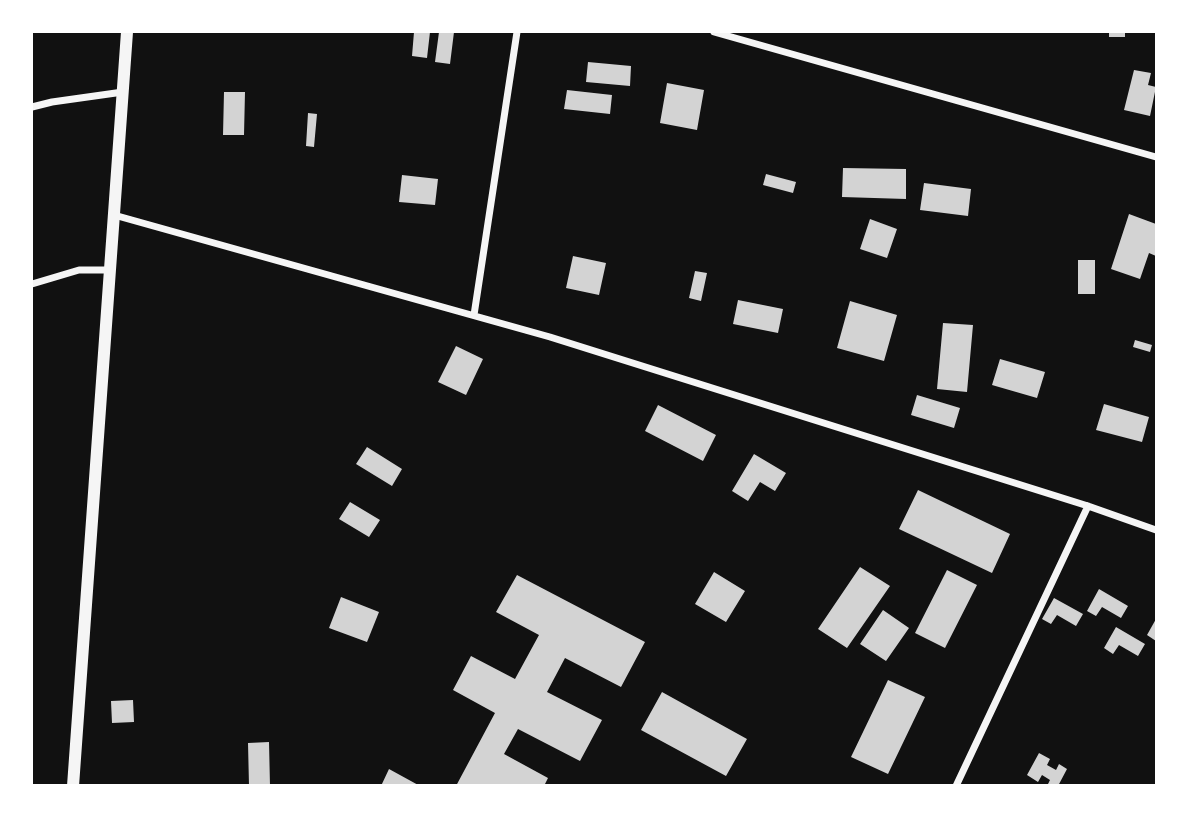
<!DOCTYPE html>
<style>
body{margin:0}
#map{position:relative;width:1188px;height:817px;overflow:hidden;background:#111;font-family:Signika,sans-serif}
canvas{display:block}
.frame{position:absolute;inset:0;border:33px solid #fff;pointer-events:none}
</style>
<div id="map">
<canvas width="1188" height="817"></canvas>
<div class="frame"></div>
</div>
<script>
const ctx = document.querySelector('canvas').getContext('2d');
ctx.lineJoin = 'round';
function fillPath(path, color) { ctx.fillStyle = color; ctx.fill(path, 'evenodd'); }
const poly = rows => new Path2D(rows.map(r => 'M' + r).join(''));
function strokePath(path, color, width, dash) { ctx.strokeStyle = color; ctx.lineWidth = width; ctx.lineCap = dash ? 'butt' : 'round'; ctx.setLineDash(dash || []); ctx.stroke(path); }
fillPath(poly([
 [414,32,430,32,427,58,412,56],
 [439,32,454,32,450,64,435,62],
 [1109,32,1125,32,1125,37,1109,37],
 [588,62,631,66,630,86,586,82],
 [1134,70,1151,73,1148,85,1156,87,1150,116,1124,110],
 [667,83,704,90,697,130,660,123],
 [567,90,612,95,610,114,564,109],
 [224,92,245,92,244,135,223,135],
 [308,113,317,114,314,147,306,146],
 [843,168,906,169,906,199,842,197],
 [766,174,796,182,793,193,763,185],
 [402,175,438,179,435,205,399,202],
 [924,183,971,189,968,216,920,210],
 [1129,214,1156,224,1156,256,1149,253,1140,279,1111,269],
 [870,219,897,229,887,258,860,249],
 [573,256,606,263,599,295,566,288],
 [1078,260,1095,260,1095,294,1078,294],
 [695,271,707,273,701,301,689,298],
 [738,300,783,309,778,333,733,324],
 [850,301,897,315,884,361,837,348],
 [943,323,973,325,967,392,937,389],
 [1135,340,1152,345,1150,352,1133,347],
 [456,346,483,359,466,395,438,382],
 [1000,359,1045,372,1037,398,992,385],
 [917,395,960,408,954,428,911,415],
 [1104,404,1149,417,1142,442,1096,430],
 [658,405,716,435,703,461,645,431],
 [367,447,402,469,392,486,356,464],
 [754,454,786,473,775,491,760,482,748,501,732,491],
 [918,490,1010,534,992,573,899,529],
 [350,502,380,520,369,537,339,519],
 [860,567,890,586,847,648,818,629],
 [947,570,977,585,945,648,915,633],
 [714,572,745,591,726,622,695,604],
 [517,575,645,642,621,687,565,658,547,692,602,720,580,761,518,729,504,754,548,778,544,786,456,786,495,713,453,690,471,656,515,679,539,635,496,612],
 [1099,589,1128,606,1121,618,1102,607,1096,616,1087,611],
 [341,597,379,612,367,642,329,628],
 [1054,598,1083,614,1076,626,1057,615,1051,624,1042,619],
 [883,610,909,628,886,661,860,644],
 [1156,619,1156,641,1147,635],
 [1116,627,1145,644,1138,656,1119,645,1113,654,1104,648],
 [888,680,925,697,888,774,851,757],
 [662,692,747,739,726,776,641,730],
 [133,700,134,722,112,723,111,701],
 [269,742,270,786,249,786,248,743],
 [1039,753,1050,759,1047,765,1056,770,1059,764,1067,769,1058,786,1047,786,1050,780,1042,775,1038,782,1027,775],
 [389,769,420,786,381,786]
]), '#d3d3d3');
strokePath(poly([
 [714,32,1156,157],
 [32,107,52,102,123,92],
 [114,215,550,337,1088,506,1156,530],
 [32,284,79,270,110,270],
 [474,315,517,32],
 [956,786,1088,506]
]), '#f5f5f5', 7);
strokePath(poly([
 [73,786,127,32]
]), '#f5f5f5', 12);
</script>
